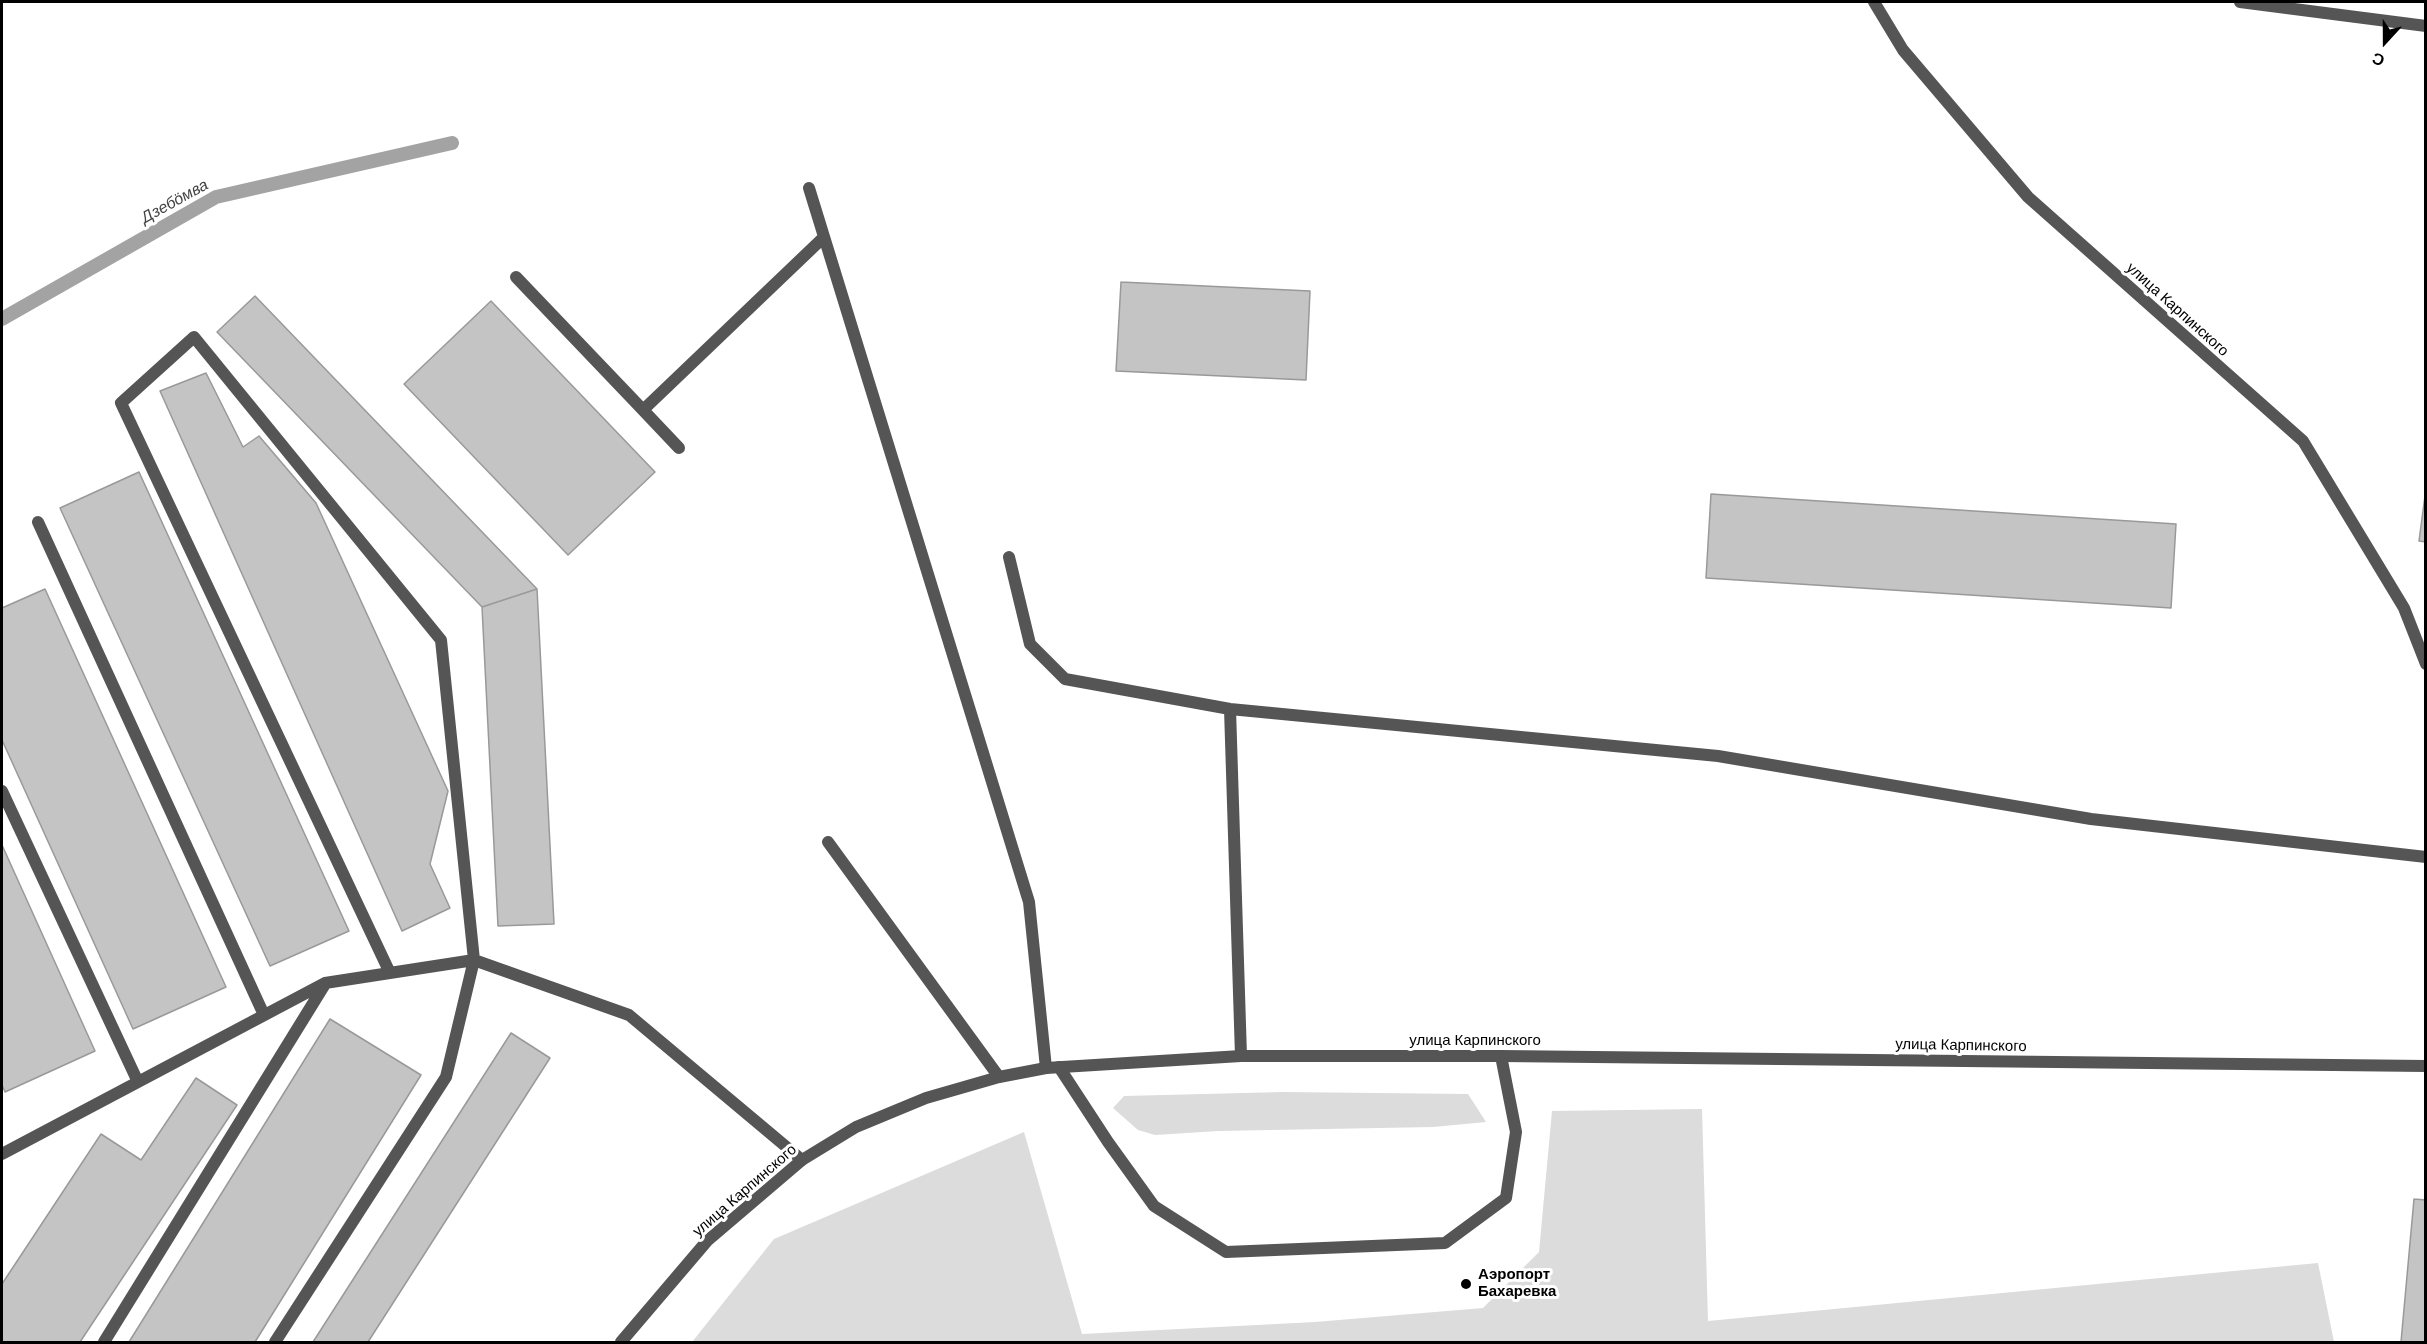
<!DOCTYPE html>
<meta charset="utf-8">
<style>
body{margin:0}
#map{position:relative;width:2427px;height:1344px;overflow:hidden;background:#fff;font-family:"DM Sans",sans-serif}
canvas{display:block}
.frame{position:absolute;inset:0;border:3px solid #000;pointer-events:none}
.north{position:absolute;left:2355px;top:12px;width:60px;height:60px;-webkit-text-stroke:4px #fff;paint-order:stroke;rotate:201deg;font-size:16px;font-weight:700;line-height:24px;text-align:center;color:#000}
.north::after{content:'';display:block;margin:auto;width:21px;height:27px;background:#000;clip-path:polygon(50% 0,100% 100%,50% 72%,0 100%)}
</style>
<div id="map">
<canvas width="2427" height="1344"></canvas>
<div class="frame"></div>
<div class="north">С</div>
</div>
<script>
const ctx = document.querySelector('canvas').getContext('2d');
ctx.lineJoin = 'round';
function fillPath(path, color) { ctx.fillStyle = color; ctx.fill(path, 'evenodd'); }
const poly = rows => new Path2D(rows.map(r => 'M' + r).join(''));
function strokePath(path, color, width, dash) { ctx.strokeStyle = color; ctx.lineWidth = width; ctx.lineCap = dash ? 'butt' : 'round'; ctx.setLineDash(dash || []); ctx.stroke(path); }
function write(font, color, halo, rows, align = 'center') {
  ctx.font = font + ' "DM Sans",sans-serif'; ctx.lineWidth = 6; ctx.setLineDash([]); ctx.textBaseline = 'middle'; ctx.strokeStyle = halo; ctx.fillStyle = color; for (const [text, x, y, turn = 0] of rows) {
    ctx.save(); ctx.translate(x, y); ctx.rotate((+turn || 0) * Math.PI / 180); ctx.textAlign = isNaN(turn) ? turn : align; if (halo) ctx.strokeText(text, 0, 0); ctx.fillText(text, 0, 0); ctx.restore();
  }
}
fillPath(poly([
 [1284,1092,1468,1094,1486,1122,1433,1127,1218,1131,1155,1135,1138,1130,1113,1108,1124,1096],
 [1702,1109,1708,1321,2318,1263,2334,1342,692,1342,774,1239,1024,1132,1082,1334,1315,1322,1483,1308,1539,1252,1552,1111]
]), '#dcdcdc');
strokePath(poly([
 [2,319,216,197,452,143]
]), '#a3a3a3', 14);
const building = poly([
 [1121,282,1310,291,1306,380,1116,371,1121,282],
 [255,296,537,589,482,607,217,332,255,296],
 [491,301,655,472,568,555,404,384,491,301],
 [206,373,243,447,259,436,316,503,448,791,430,864,450,908,402,931,160,391,206,373],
 [139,472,349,931,270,966,60,508,139,472],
 [2426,488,2426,542,2419,541,2426,488],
 [1711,494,2176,524,2171,608,1706,578,1711,494],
 [45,589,226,987,133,1029,2,740,2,608,45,589],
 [537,589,554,924,498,926,482,607,537,589],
 [2,845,95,1051,5,1092,2,1085,2,845],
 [330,1019,421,1075,255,1342,129,1342,330,1019],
 [511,1033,550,1058,368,1342,313,1342,511,1033],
 [196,1078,237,1105,80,1342,2,1342,2,1284,101,1134,141,1160,196,1078],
 [2414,1199,2426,1200,2426,1342,2401,1342,2414,1199]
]);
fillPath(building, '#c4c4c4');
strokePath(building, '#999', 1.5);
strokePath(poly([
 [1874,2,1903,50,2028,197,2303,441,2404,608,2426,664],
 [2240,2,2426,26],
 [809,188,1029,902,1046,1068],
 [516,277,643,410,824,237],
 [643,410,679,448],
 [38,522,264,1015],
 [1009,557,1030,644,1065,679,1230,709,1718,756,2091,819,2426,857],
 [1230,709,1241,1056],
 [2,791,138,1082],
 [828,842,999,1077],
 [390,973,121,403,194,337,441,640,474,960,629,1015,802,1160],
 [1059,1067,1108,1142,1154,1206,1226,1252,1445,1243,1506,1198,1516,1132,1501,1056],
 [2,1154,325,983,474,960,446,1077,275,1342],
 [104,1342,325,984]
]), '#555', 12);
strokePath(poly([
 [621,1342,707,1241,802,1160,856,1127,926,1098,999,1077,1046,1068,1241,1056,1501,1056,2426,1066]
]), '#555', 12);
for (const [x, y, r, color] of [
 [1466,1284,6,"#000"]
]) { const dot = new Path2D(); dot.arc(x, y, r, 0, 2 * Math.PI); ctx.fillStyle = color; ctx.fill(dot); strokePath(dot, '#fff', 2); }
write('15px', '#000', '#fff', [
 ["улица Карпинского",2177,310,42],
 ["улица Карпинского",1475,1041],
 ["улица Карпинского",1961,1046,1],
 ["улица Карпинского",745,1191,-41]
]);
write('bold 15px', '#000', '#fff', [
 ["Аэропорт",1478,1275],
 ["Бахаревка",1478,1292]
], 'left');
write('italic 16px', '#444', '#fff', [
 ["Дзебӧмва",175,202,-29]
]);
</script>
